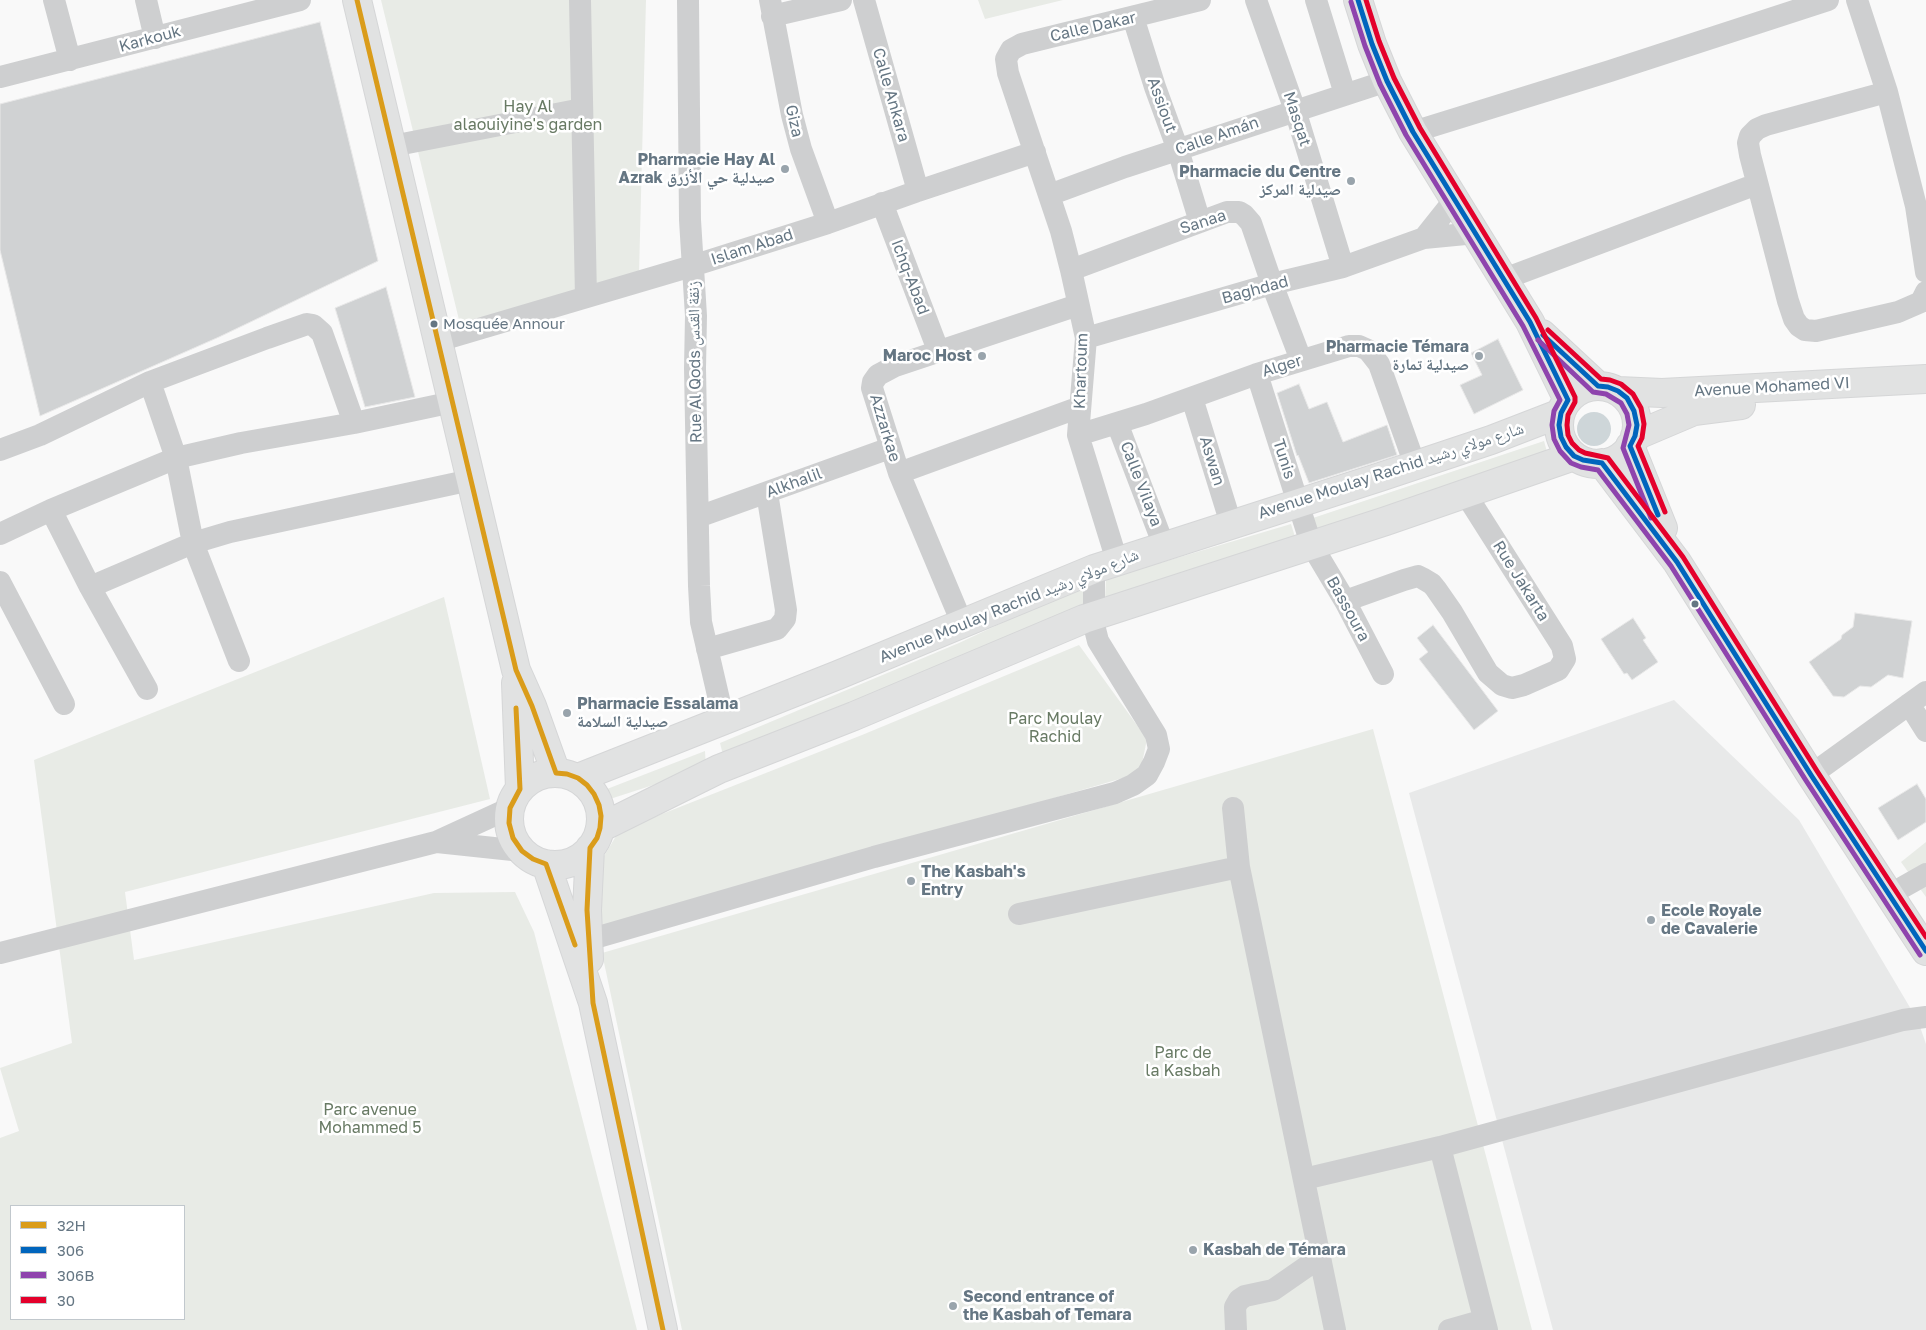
<!DOCTYPE html>
<meta charset="utf-8">
<style>
body{margin:0}
#map{position:relative;width:1926px;height:1330px;overflow:hidden;background:#f9f9f9;font-family:"Golos Text",sans-serif}
canvas{display:block}
.legend{position:absolute;left:10px;top:1205px;width:175px;height:115px;box-sizing:border-box;background:#fff;border:1px solid #c1c8cd;margin:0;padding:6px 9px;list-style:none;font-size:15px;color:#657683}
.legend li{display:flex;align-items:center;gap:10px;height:25px}
.legend b{width:25px;border:1px solid #c1c8cd}
</style>
<div id="map">
<canvas width="1926" height="1330"></canvas>
<ul class="legend">
<li><b style="height:6px;background:#da9c1a"></b>32H</li>
<li><b style="height:6px;background:#0065bd"></b>306</li>
<li><b style="height:6px;background:#8e44ad"></b>306B</li>
<li><b style="height:6px;background:#e4002b"></b>30</li>
</ul>
</div>
<script>
const ctx = document.querySelector('canvas').getContext('2d');
ctx.lineJoin = 'round';
function fillPath(path, color) { ctx.fillStyle = color; ctx.fill(path, 'evenodd'); }
const poly = rows => new Path2D(rows.map(r => 'M' + r).join(''));
function strokePath(path, color, width, dash) { ctx.strokeStyle = color; ctx.lineWidth = width; ctx.lineCap = dash ? 'butt' : 'round'; ctx.setLineDash(dash || []); ctx.stroke(path); }
function write(font, color, halo, rows, align = 'center') {
  ctx.font = font + ' "Golos Text","Noto Naskh Arabic",sans-serif'; ctx.lineWidth = 5; ctx.setLineDash([]); ctx.textBaseline = 'middle'; ctx.strokeStyle = halo; ctx.fillStyle = color; for (const [text, x, y, turn = 0] of rows) {
    ctx.save(); ctx.translate(x, y); ctx.rotate((+turn || 0) * Math.PI / 180); ctx.textAlign = isNaN(turn) ? turn : align; if (halo) ctx.strokeText(text, 0, 0); ctx.fillText(text, 0, 0); ctx.restore();
  }
}
fillPath(poly([
 [1674,700,1799,820,1918,1021,1926,1044,1926,1330,1553,1330,1409,793]
]), '#e8e9e9');
fillPath(poly([
 [381,0,646,0,639,274,461,328],
 [978,0,1063,0,985,19],
 [1544,441,1549,459,1317,536,1313,518],
 [1291,524,1296,540,1105,599,1106,579],
 [1089,582,1085,609,724,759,720,743,959,643],
 [444,597,490,799,125,892,134,960,434,893,515,892,534,932,637,1330,0,1330,0,1138,19,1131,0,1068,72,1043,34,760],
 [11,1206,184,1206,184,1319,11,1319],
 [1079,645,1147,739,1140,773,595,932,591,878,619,831,862,735],
 [1373,729,1532,1330,682,1330,602,953],
 [705,751,706,768,610,799,607,789],
 [1926,842,1926,897,1901,862]
]), '#e8ebe6');
fillPath(poly([
 '1577 429a17 17 0 1 1 34 0a17 17 0 1 1-34 0Z'
]), '#ced6d9');
const building = poly([
 [320,22,378,261,219,337,40,416,0,250,0,104,320,22],
 [386,287,415,397,365,407,335,308,386,287],
 [1498,339,1523,390,1474,414,1460,385,1482,375,1471,353,1498,339],
 [1299,384,1309,409,1327,402,1343,442,1387,425,1397,455,1309,483,1298,455,1297,456,1277,393,1299,384],
 [1855,613,1912,621,1903,678,1888,675,1871,687,1860,686,1844,697,1833,696,1809,662,1841,639,1842,635,1853,627,1855,613],
 [1633,618,1646,638,1643,640,1658,662,1632,680,1627,673,1624,674,1601,639,1633,618],
 [1433,625,1498,711,1474,730,1419,659,1428,652,1417,638,1433,625],
 [1917,784,1926,799,1926,822,1898,840,1878,808,1917,784]
]);
fillPath(building, '#d0d2d3');
strokePath(building, '#e8e8e8', 1);
const major = poly([
 [357,0,516,670,532,706,556,773],
 [1358,0,1372,44,1387,81,1413,132,1530,322,1568,400],
 [1542,334,1598,386],
 '1559 425a39 39 0 1 1 78 0a39 39 0 1 1-78 0Z',
 [1618,391,1662,393,1926,379],
 [1635,436,1694,411,1741,405],
 [1630,446,1663,528],
 [1602,463,1677,562,1811,775,1926,951],
 [516,683,520,789],
 '509 819a46 46 0 1 1 92 0a46 46 0 1 1-92 0Z',
 [578,778,838,675,1094,569,1380,477,1491,440,1561,413],
 [600,828,719,769,854,716,1084,619,1386,521,1574,456],
 [546,864,593,1003,663,1330],
 [589,959,587,910,590,848]
]);
strokePath(major, '#d5d6d7', 30);
strokePath(poly([
 [54,0,70,60],
 [146,0,155,38],
 [580,0,586,297],
 [688,0,690,220,696,316,695,368,699,586,701,622,724,721],
 [770,0,792,115,801,149,828,223],
 [864,0,918,191],
 [1256,0,1295,110,1343,267],
 [1316,0,1345,94],
 [1857,0,1887,92,1916,206,1926,272],
 [772,16,841,0],
 [1133,17,1155,87,1178,150,1200,222],
 [0,77,300,0],
 [1887,92,1766,125,1757,129,1750,136,1748,143,1750,155,1788,301,1794,319,1799,326,1805,330,1816,331,1898,312,1921,302,1926,292],
 [1413,132,1610,71,1828,0],
 [392,146,582,109],
 [1049,195,1125,167,1387,81],
 [882,203,938,350],
 [1424,238,1455,199],
 [1071,270,1200,222,1227,212,1239,212,1244,215,1251,223,1272,284,1301,360],
 [1504,279,1757,184],
 [1086,338,1272,284,1343,267,1424,238,1476,233],
 [438,341,692,266,828,223,918,191,1035,152],
 [1257,374,1311,544,1345,601,1383,674],
 [150,382,176,458,193,543,239,661],
 [1192,398,1231,524],
 [1117,423,1164,546],
 [1078,435,1146,414,1257,374,1349,346,1359,346,1368,350,1379,364,1415,465],
 [0,450,40,435,150,382,267,338,307,324,313,325,322,333,354,423],
 [899,473,1080,407],
 [51,510,90,587,147,689],
 [698,517,890,448],
 [0,534,51,510,176,458,241,443,354,423,453,402],
 [1117,561,1078,435,1086,338,1071,270,1061,231,1008,73,1006,59,1011,50,1022,44,1200,0],
 [0,582,64,704],
 [90,587,193,543,230,532,471,480],
 [1345,601,1404,580,1418,576,1422,578,1432,584,1436,589,1452,612,1488,673,1502,685,1512,688,1524,685,1558,670,1565,659,1562,646,1465,493],
 [962,623,899,473,872,388,873,382,878,375,895,366,1078,305],
 [707,649,777,629,785,619,786,610,767,493],
 [1909,704,1926,731],
 [1811,775,1926,692],
 [1233,808,1239,867,1335,1330],
 [437,842,522,851],
 [1889,895,1926,874],
 [1019,914,1239,867],
 [588,940,874,857,1115,793,1133,785,1147,775,1154,762,1159,749,1156,735,1098,641,1095,629,1094,615,1094,569],
 [0,953,436,842,510,808],
 [1440,1147,1487,1330],
 [1304,1179,1440,1147,1903,1020,1926,1017],
 [1236,1330,1235,1307,1239,1300,1245,1296,1273,1290,1309,1265,1321,1262],
 [1449,1330,1484,1320]
]), '#cecfd0', 22);
strokePath(major, '#e1e2e2', 28);
strokePath(poly([
 [357,0,516,670,532,706,556,773,567,774,578,778,587,785,594,794,599,805,601,816,600,828,597,838,590,848,587,910,593,1003,663,1330],
 [516,708,520,789,510,808,509,823,513,838,522,851,533,859,546,864,575,945]
]), '#da9c1a', 5);
strokePath(poly([
 [1358,0,1372,44,1387,81,1413,132,1530,322,1568,400,1561,413,1559,425,1561,437,1566,447,1574,456,1583,460,1602,463,1677,562,1811,775,1926,951],
 [1543,335,1598,386,1608,387,1618,391,1627,398,1634,411,1637,425,1635,436,1630,446,1658,515]
]), '#0065bd', 5);
strokePath(poly([
 [1351,2,1365,46,1380,84,1406,135,1523,326,1560,400,1554,411,1552,425,1554,439,1560,451,1571,463,1581,467,1598,470,1671,566,1805,779,1920,955],
 [1538,340,1593,392,1606,394,1621,403,1627,414,1629,425,1623,448,1651,518]
]), '#8e44ad', 5);
strokePath(poly([
 [1366,0,1379,41,1394,78,1420,128,1536,318,1575,397,1575,402,1568,415,1567,425,1568,435,1572,443,1579,450,1585,453,1608,458,1683,557,1817,771,1926,937],
 [1548,330,1601,379,1610,380,1621,384,1633,394,1641,408,1644,424,1642,438,1638,446,1665,512]
]), '#e4002b', 5);
for (const [x, y, r, color] of [
 [785,169,5,"#99a4ac"],
 [1351,181,5,"#99a4ac"],
 [434,324,4.5,"#657683"],
 [982,356,5,"#99a4ac"],
 [1479,356,5,"#99a4ac"],
 [1695,604,4.5,"#657683"],
 [567,713,5,"#99a4ac"],
 [911,881,5,"#99a4ac"],
 [1651,920,5,"#99a4ac"],
 [1193,1250,5,"#99a4ac"],
 [953,1306,5,"#99a4ac"]
]) { const dot = new Path2D(); dot.arc(x, y, r, 0, 2 * Math.PI); ctx.fillStyle = color; ctx.fill(dot); strokePath(dot, '#fff', 2); }
write('15px', '#657683', '#fff', [
 ["Mosquée Annour",443,324]
], 'left');
write('16px', '#657683', '#fff', [
 ["Calle Dakar",1093,27,-13],
 ["Karkouk",150,39,-15],
 ["Calle Ankara",891,95,74],
 ["Assiout",1162,105,70],
 ["Masqat",1297,119,72],
 ["Giza",794,121,77],
 ["Calle Amán",1217,136,-19],
 ["Sanaa",1203,222,-18],
 ["Islam Abad",752,247,-18],
 ["Ichq-Abad",910,277,69],
 ["Baghdad",1255,290,-15],
 ["Rue Al Qods زنقة القدس",695,362,-91],
 ["Alger",1282,366,-17],
 ["Khartoum",1081,371,-88],
 ["Avenue Mohamed VI",1772,387,-3],
 ["Azzarkae",885,428,73],
 ["Tunis",1284,459,72],
 ["Aswan",1212,461,73],
 ["Avenue Moulay Rachid شارع مولاي رشيد",1391,471,-18],
 ["Alkhalil",794,483,-20],
 ["Calle Vilaya",1141,484,69],
 ["Rue Jakarta",1521,581,58],
 ["Avenue Moulay Rachid شارع مولاي رشيد",1009,606,-22],
 ["Bassoura",1348,609,61]
]);
write('16px', '#687a64', '#fff', [
 ["Hay Al",528,107],
 ["alaouiyine's garden",528,125],
 ["Parc Moulay",1055,719],
 ["Rachid",1055,737],
 ["Parc de",1183,1053],
 ["la Kasbah",1183,1071],
 ["Parc avenue",370,1110],
 ["Mohammed 5",370,1128]
]);
write('bold 16px', '#657683', '#fff', [
 ["Pharmacie Hay Al",775,160,"right"],
 ["Azrak صيدلية حي الأزرق",775,178,"right"],
 ["Pharmacie du Centre",1341,172,"right"],
 ["صيدلية المركز",1341,190,"right"],
 ["Pharmacie Témara",1469,347,"right"],
 ["صيدلية تمارة",1469,365,"right"],
 ["Maroc Host",972,356,"right"],
 ["Pharmacie Essalama",577,704],
 ["صيدلية السلامة",577,722],
 ["The Kasbah's",921,872],
 ["Entry",921,890],
 ["Ecole Royale",1661,911],
 ["de Cavalerie",1661,929],
 ["Kasbah de Témara",1203,1250],
 ["Second entrance of",963,1297],
 ["the Kasbah of Temara",963,1315]
], 'left');
</script>
